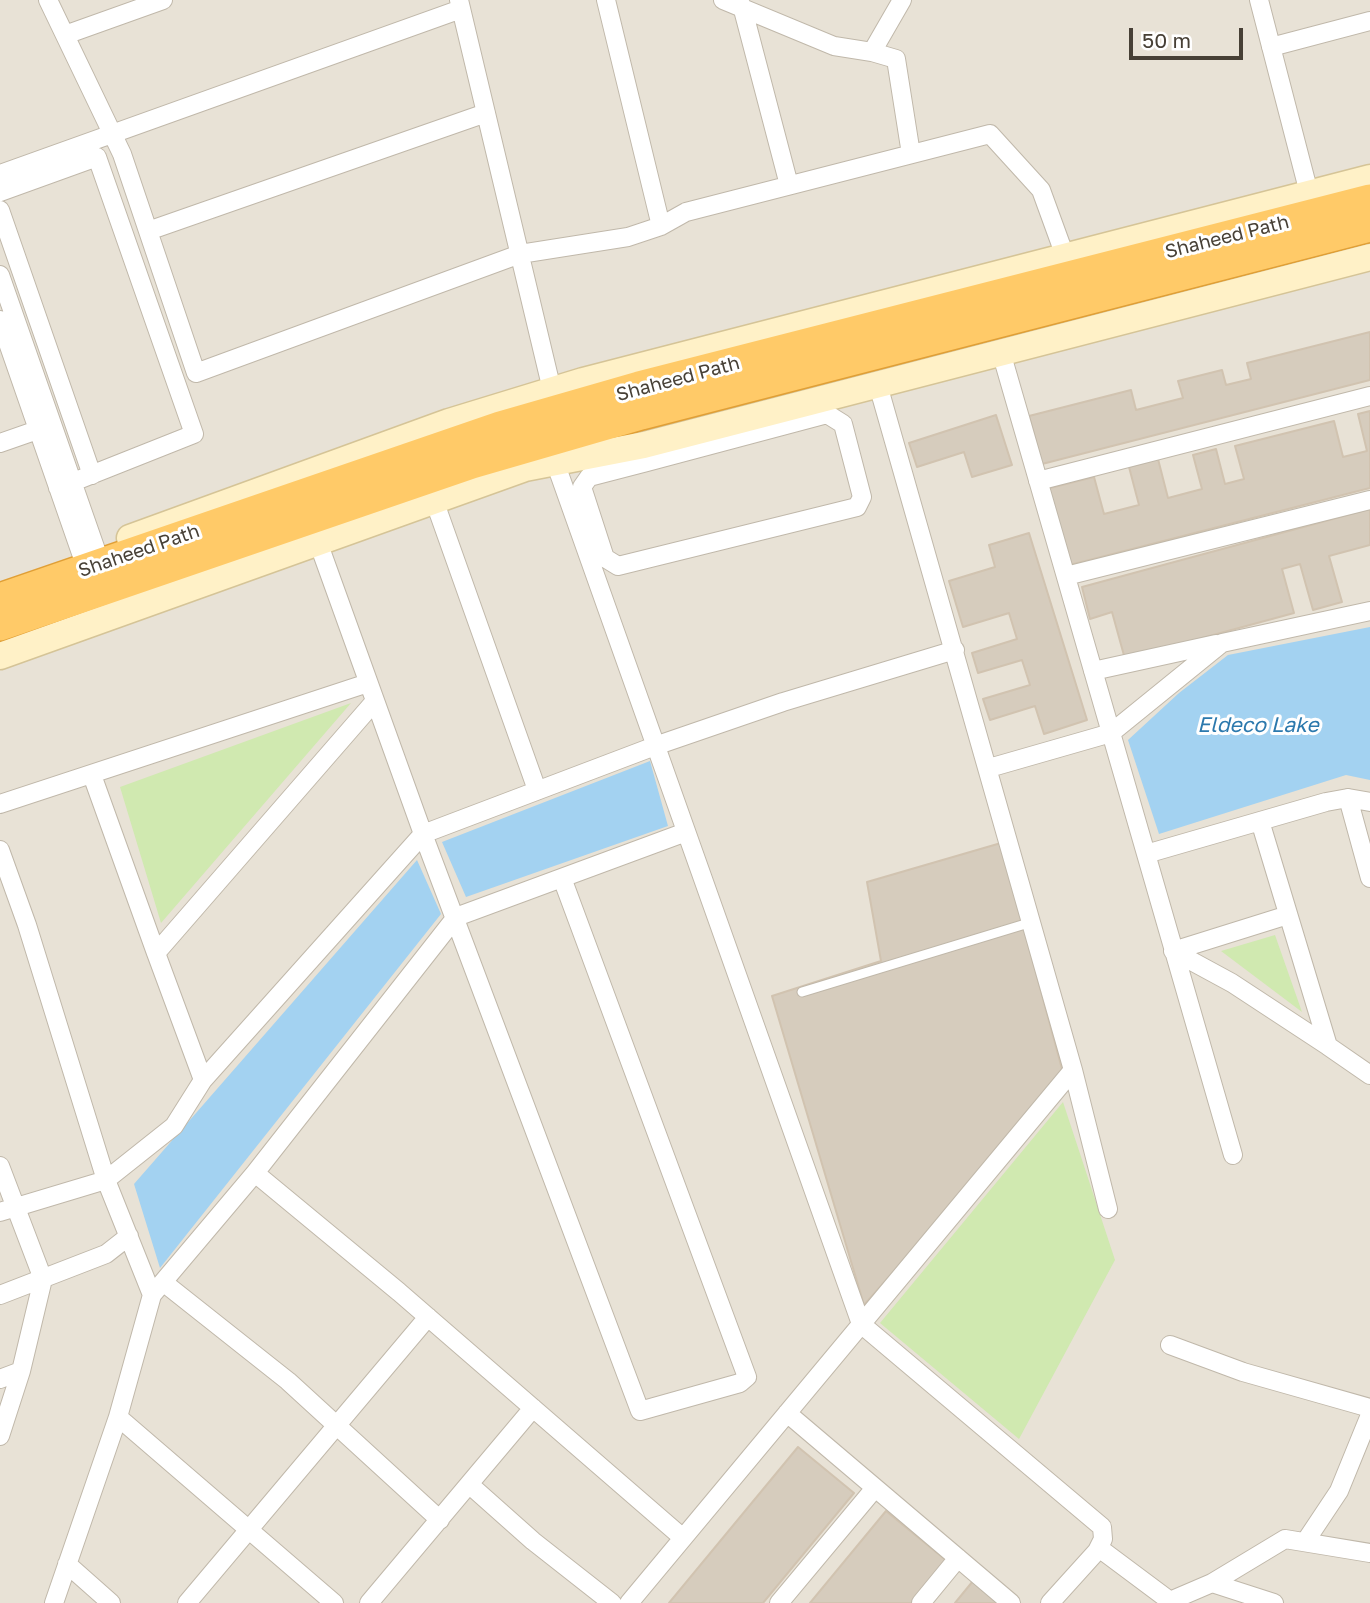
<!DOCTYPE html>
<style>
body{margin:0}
#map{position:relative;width:1370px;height:1603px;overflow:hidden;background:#f4f0e8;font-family:"Golos Text",sans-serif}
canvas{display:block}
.scale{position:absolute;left:1129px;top:28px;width:114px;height:32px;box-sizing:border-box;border:4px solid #474036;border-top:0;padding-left:9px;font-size:21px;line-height:24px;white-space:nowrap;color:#474036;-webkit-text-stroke:5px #fff;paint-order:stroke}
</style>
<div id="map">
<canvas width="1370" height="1603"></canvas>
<div class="scale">50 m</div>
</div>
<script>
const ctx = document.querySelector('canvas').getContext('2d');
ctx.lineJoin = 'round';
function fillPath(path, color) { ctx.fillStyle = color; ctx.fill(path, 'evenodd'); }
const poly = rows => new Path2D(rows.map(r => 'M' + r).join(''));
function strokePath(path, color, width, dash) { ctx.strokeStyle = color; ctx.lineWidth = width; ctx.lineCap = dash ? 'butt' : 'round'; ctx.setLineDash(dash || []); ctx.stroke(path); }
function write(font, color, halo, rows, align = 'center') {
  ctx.font = font + ' "Golos Text",sans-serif'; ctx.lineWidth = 6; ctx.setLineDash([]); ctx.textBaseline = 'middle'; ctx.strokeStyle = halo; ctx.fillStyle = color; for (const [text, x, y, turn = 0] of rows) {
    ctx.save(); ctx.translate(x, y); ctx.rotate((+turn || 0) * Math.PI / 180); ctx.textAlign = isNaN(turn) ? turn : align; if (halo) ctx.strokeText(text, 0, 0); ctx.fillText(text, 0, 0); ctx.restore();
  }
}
fillPath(poly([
 [0,0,1370,0,1370,1603,0,1603]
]), '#e8e2d6');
fillPath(poly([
 [351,703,161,923,120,787],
 [1275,935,1302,1012,1221,951],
 [1063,1102,1115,1260,1019,1439,880,1323]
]), '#d0e9b0');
fillPath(poly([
 [1370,627,1370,780,1346,775,1159,834,1128,740,1179,693,1228,655],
 [650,761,668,826,466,897,442,842],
 [417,860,441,914,160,1268,134,1184]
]), '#a3d2f1');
const building = poly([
 [1370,332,1370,380,1042,464,1029,416,1131,390,1136,410,1183,398,1178,381,1222,370,1226,385,1251,379,1247,363,1370,332],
 [1370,411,1370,488,1066,566,1046,489,1094,477,1104,514,1139,505,1129,467,1158,459,1168,498,1202,489,1193,455,1216,449,1225,484,1244,479,1235,446,1334,421,1343,457,1367,451,1358,414,1370,411],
 [996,415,1012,465,972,477,964,452,917,467,909,443,996,415],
 [1370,509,1370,545,1329,556,1342,602,1313,610,1300,564,1282,569,1294,613,1125,659,1112,612,1090,619,1082,587,1370,509],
 [1029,533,1087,720,1044,734,1035,706,990,720,983,699,1030,685,1022,660,978,673,972,653,1017,639,1009,613,963,627,949,581,995,567,989,545,1029,533],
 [1001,843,1065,1080,864,1305,772,996,881,961,867,882,1001,843],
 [798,1447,854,1493,763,1603,669,1603,798,1447],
 [886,1511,947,1561,912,1603,810,1603,886,1511],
 [973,1581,1000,1603,955,1603,973,1581]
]);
fillPath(building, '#d6ccbd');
strokePath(building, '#d1c3b0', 2);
const lane = poly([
 [802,992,1032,922]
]);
const street = poly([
 [48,0,122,154,196,373,520,254,628,237,661,226,686,212,990,134,1041,190,1065,256],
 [459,0,552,390],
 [606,0,661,226],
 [723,0,834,46,872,52,896,59,911,154],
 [1259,0,1309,193],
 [742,6,789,185],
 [65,35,163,0],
 [1271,47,1370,21],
 [872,52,902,0],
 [0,174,461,9],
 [0,192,97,157,194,434,58,488],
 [0,210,92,475],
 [148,231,486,113],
 [0,275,96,550],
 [0,320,82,556],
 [1001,352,1233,1155],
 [878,385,1073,1070,1108,1209],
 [0,443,46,427],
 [638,446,643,463,589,477,582,487,605,558,618,566,857,507,862,497,843,424,827,414,643,463],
 [555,462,861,1324,1102,1527,1103,1539,1097,1551,1050,1603],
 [1038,481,1370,396],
 [434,500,537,790],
 [318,542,423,834,640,1411,740,1383,747,1377,562,878],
 [1066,576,1370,500],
 [1093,671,1216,644],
 [375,701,156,953,203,1080,423,834,655,746,783,702,955,650],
 [989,768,1111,733,1222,643,1370,611],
 [92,775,156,953],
 [1348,798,1370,878],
 [0,804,368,683],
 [1260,821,1328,1046,1370,1075],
 [0,850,27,925,106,1180,152,1295,118,1417,54,1603],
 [1146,854,1326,802,1348,798,1370,802],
 [1288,915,1173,951,1232,983,1328,1046],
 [0,1166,43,1279,21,1371,0,1436],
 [255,1173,399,1292,683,1538],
 [0,1212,106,1180,174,1126,203,1080],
 [163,1282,288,1381,440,1520],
 [0,1295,106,1254,129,1236],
 [152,1295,255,1173,456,917,686,832],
 [1170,1345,1243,1372,1370,1408],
 [0,1379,21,1371],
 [787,1413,1011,1603],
 [118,1417,334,1603],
 [470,1485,533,1541,612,1603],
 [1305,1542,1339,1491,1370,1415],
 [1099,1548,1170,1601,1212,1583,1285,1539,1370,1553],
 [67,1564,111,1603],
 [1212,1583,1274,1603],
 [187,1603,428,1317],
 [369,1603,533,1408],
 [629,1603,1073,1070],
 [779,1603,875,1488],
 [921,1603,958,1558]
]);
const secondary = poly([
 [130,538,449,422,583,381,1370,178],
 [0,656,525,468,644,445,1370,257]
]);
const highway = poly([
 [0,600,500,428,639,388,1370,201],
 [0,624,472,462,641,413,1370,225]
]);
strokePath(lane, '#c0b8aa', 11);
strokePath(street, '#c0b8aa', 20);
strokePath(secondary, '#d5c497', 29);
strokePath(highway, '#e09f36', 36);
strokePath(lane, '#fff', 9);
strokePath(street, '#fff', 18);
strokePath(secondary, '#fff1c7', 26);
strokePath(highway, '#ffca68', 33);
write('19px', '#474036', '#fff', [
 ["Shaheed Path",1227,237,-14],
 ["Shaheed Path",678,379,-15],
 ["Shaheed Path",139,551,-19]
]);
write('italic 21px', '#2c79ad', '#fff', [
 ["Eldeco Lake",1258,725]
]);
</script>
